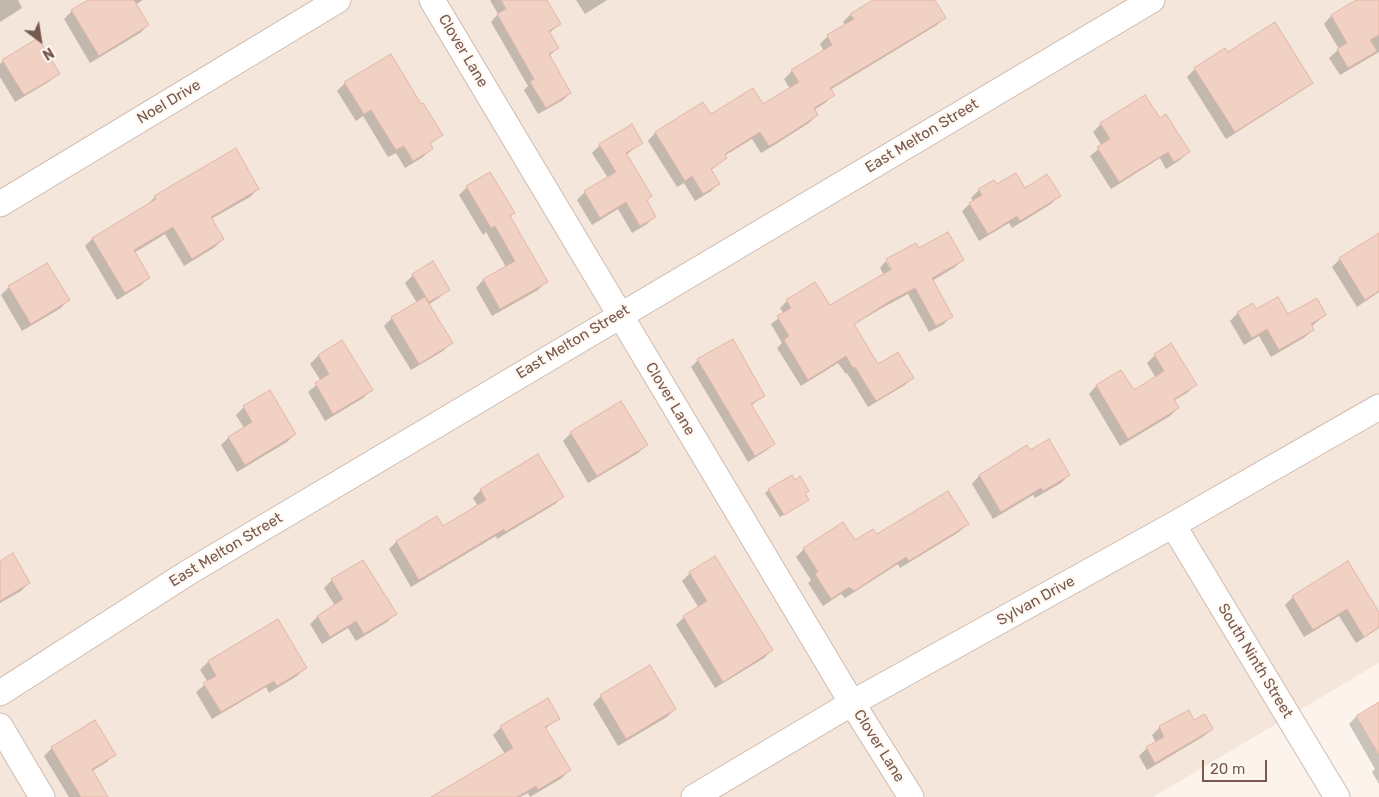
<!DOCTYPE html>
<style>
body{margin:0}
#map{position:relative;width:1379px;height:797px;overflow:hidden;background:#fcf4ec;font-family:Rubik,sans-serif}
canvas{display:block}
.north{position:absolute;left:15px;top:15px;width:50px;height:50px;-webkit-text-stroke:4px #fff9f3;paint-order:stroke;rotate:149deg;font-size:14px;font-weight:700;line-height:20px;text-align:center;color:#78594e}
.north::after{content:'';display:block;margin:auto;width:18px;height:22px;background:#78594e;clip-path:polygon(50% 0,100% 100%,50% 72%,0 100%)}
.scale{position:absolute;left:1202px;top:760px;width:65px;height:22px;box-sizing:border-box;border:2px solid #78594e;border-top:0;padding-left:6px;font-size:15px;line-height:18px;white-space:nowrap;color:#78594e;-webkit-text-stroke:4px #fff9f3;paint-order:stroke}
</style>
<div id="map">
<canvas width="1379" height="797"></canvas>
<div class="north">N</div>
<div class="scale">20 m</div>
</div>
<script>
const ctx = document.querySelector('canvas').getContext('2d');
ctx.lineJoin = 'round';
function fillPath(path, color) { ctx.fillStyle = color; ctx.fill(path, 'evenodd'); }
const poly = rows => new Path2D(rows.map(r => 'M' + r).join(''));
function strokePath(path, color, width, dash) { ctx.strokeStyle = color; ctx.lineWidth = width; ctx.lineCap = dash ? 'butt' : 'round'; ctx.setLineDash(dash || []); ctx.stroke(path); }
function write(font, color, halo, rows, align = 'center') {
  ctx.font = font + ' Rubik,sans-serif'; ctx.lineWidth = 4.5; ctx.setLineDash([]); ctx.textBaseline = 'middle'; ctx.strokeStyle = halo; ctx.fillStyle = color; for (const [text, x, y, turn = 0] of rows) {
    ctx.save(); ctx.translate(x, y); ctx.rotate((+turn || 0) * Math.PI / 180); ctx.textAlign = isNaN(turn) ? turn : align; if (halo) ctx.strokeText(text, 0, 0); ctx.fillText(text, 0, 0); ctx.restore();
  }
}
fillPath(poly([
 [0,0,1379,0,1379,663,1153,797,0,797]
]), '#f4e6da');
fillPath(poly([
 [0,0,18,0,22,8,0,22],
 [91,0,143,0,135,5,148,25,140,33,90,63,64,19,72,11],
 [490,0,546,0,560,24,549,33,558,48,549,56,570,93,563,100,538,114,524,90,528,86,491,22,498,14],
 [576,0,607,0,585,14],
 [875,0,934,0,944,18,937,25,830,90,833,95,825,103,814,110,817,115,809,123,776,144,761,153,752,139,724,156,726,158,710,171,719,184,711,191,695,201,684,183,677,187,648,141,655,133,703,103,711,116,763,106,790,89,784,79,792,71,824,51,820,44,828,36,845,25,843,22,851,14],
 [1358,0,1379,0,1379,52,1340,75,1329,58,1339,49,1324,24,1331,16],
 [1227,54,1311,83,1303,90,1226,139,1187,77,1195,69],
 [3,61,58,74,50,81,15,102,0,77,0,64],
 [345,83,420,106,441,135,429,145,431,149,423,157,405,168,396,153,388,157,363,116,356,121,337,91],
 [1160,120,1188,152,1180,160,1166,169,1160,158,1111,189,1090,156,1102,146,1093,132,1101,124],
 [641,143,626,155,646,201,655,216,647,224,632,233,618,209,592,225,577,200,585,192,608,178,592,153,600,145],
 [489,173,514,213,509,217,546,282,538,290,492,316,476,288,483,280,506,267,486,232,483,235,459,195,467,187],
 [996,186,1024,189,1059,196,1051,204,1012,228,1009,223,979,241,962,211,973,201,971,198,979,190],
 [258,189,250,197,211,219,223,239,215,247,184,266,165,234,134,253,149,278,141,285,117,300,85,246,92,239,147,205,155,197],
 [1379,234,1379,292,1357,307,1332,267,1340,259],
 [919,250,962,260,955,267,932,281,951,316,944,324,929,332,908,294,882,308,853,325,878,366,912,378,905,385,868,407,847,373,846,374,838,363,801,386,777,348,782,343,771,324,784,314,780,308,787,301,830,307,884,275,880,268,886,261,894,275,896,274,887,260],
 [47,264,68,300,61,308,22,331,1,295,9,287],
 [413,275,448,290,440,297,428,305,451,343,443,351,411,370,384,326,392,318,417,303,405,283],
 [1256,310,1287,316,1325,315,1311,327,1313,330,1305,337,1271,357,1259,336,1244,345,1230,321,1238,313],
 [342,342,371,390,363,398,325,421,308,392,321,381,310,364,318,356],
 [1171,345,1195,385,1187,393,1173,401,1178,408,1170,416,1120,446,1089,394,1096,386,1121,372,1133,391,1156,378,1147,363,1155,355],
 [698,360,763,396,751,406,774,443,767,450,748,462,691,367],
 [244,407,295,434,287,442,237,472,221,445,228,438,244,428,236,415],
 [571,433,646,445,638,453,588,483,563,441],
 [1027,447,1030,452,1069,475,1061,483,1035,498,1033,495,993,519,972,484,979,476],
 [538,456,562,497,555,504,497,539,496,536,411,587,389,549,396,542,437,517,443,527,478,506,473,498,481,490],
 [769,490,804,503,780,517,765,493],
 [967,524,959,532,900,568,898,564,845,598,841,594,823,606,808,583,811,580,796,557,804,549,855,542,877,536],
 [0,562,29,583,21,591,0,603],
 [690,573,772,650,764,658,715,688,676,625,684,617,699,608,682,581],
 [332,580,395,614,387,622,356,641,348,628,322,644,310,624,317,617,335,606,324,588],
 [1293,597,1379,615,1379,628,1356,643,1339,616,1304,637,1285,605],
 [277,621,305,668,297,676,269,693,266,687,212,719,196,692,208,682,200,670,208,662],
 [650,667,675,709,667,717,618,746,593,704,601,696],
 [1188,711,1194,722,1212,729,1204,736,1147,770,1139,756,1147,748,1156,743,1152,735,1160,727],
 [1379,711,1379,784,1372,772,1375,769,1349,724,1356,717],
 [558,718,545,729,569,770,562,778,530,797,528,793,520,797,439,797,505,754,493,735,501,727],
 [52,748,114,754,107,762,92,771,107,797,69,797,44,756]
]), '#0003');
const building = poly([
 [88,0,134,0,149,25,99,56,71,10,88,0],
 [501,0,547,0,561,24,549,31,559,48,549,54,571,93,546,108,530,82,534,79,497,14,506,9,501,0],
 [873,0,935,0,946,18,830,88,835,95,814,108,818,115,786,136,769,146,760,132,725,154,727,158,711,169,720,184,703,194,692,176,685,181,655,132,703,102,711,114,753,88,763,104,799,82,791,70,832,45,827,35,854,19,850,14,873,0],
 [1356,0,1379,0,1379,35,1370,40,1377,51,1348,68,1337,49,1347,43,1331,15,1356,0],
 [1275,22,1313,83,1235,132,1194,68,1225,48,1228,52,1275,22],
 [38,38,60,74,24,95,2,60,38,38],
 [391,54,421,104,423,103,443,135,430,143,433,149,413,161,404,146,396,150,371,110,364,114,344,82,391,54],
 [1145,95,1160,118,1166,114,1190,152,1174,162,1168,152,1119,182,1097,147,1110,139,1100,123,1145,95],
 [632,124,643,143,626,153,652,196,647,200,656,217,640,226,626,202,600,218,584,191,616,172,599,144,632,124],
 [236,148,259,189,211,217,224,239,192,259,173,227,134,250,150,278,125,293,92,238,156,199,154,196,236,148],
 [490,172,515,213,510,216,548,282,500,309,483,279,515,261,495,226,491,228,466,186,490,172],
 [1016,173,1025,188,1047,174,1061,196,1020,221,1017,216,988,234,969,203,982,195,978,189,994,180,997,184,1016,173],
 [948,232,964,260,932,278,953,317,936,326,915,288,890,301,854,324,878,364,898,352,914,378,876,401,855,367,853,368,846,356,808,380,784,340,789,336,777,316,791,308,786,300,815,282,830,305,892,269,886,259,916,243,919,248,948,232],
 [1379,233,1379,291,1365,300,1339,258,1379,233],
 [433,261,450,290,429,302,412,274,433,261],
 [47,263,70,300,31,324,8,286,47,263],
 [425,297,453,343,419,364,391,317,425,297],
 [1278,297,1288,314,1317,298,1326,315,1311,324,1314,330,1279,350,1267,329,1252,338,1237,312,1253,303,1256,309,1278,297],
 [733,339,765,396,751,404,775,444,755,456,697,359,733,339],
 [342,340,373,390,333,414,315,383,329,374,318,355,342,340],
 [1171,343,1197,385,1174,399,1179,408,1128,439,1096,385,1121,370,1134,390,1164,371,1154,354,1171,343],
 [270,390,296,434,245,465,228,437,252,422,243,406,270,390],
 [621,401,648,445,597,476,570,432,621,401],
 [1049,439,1070,475,1043,491,1041,488,1001,512,979,475,1027,445,1030,450,1049,439],
 [538,454,564,497,505,532,504,529,419,580,396,541,437,516,443,526,486,500,480,489,538,454],
 [792,475,795,480,800,476,809,491,805,493,809,500,784,515,768,489,792,475],
 [948,491,969,524,909,561,906,557,854,591,849,587,831,599,815,574,818,572,803,548,843,522,855,540,873,529,877,534,948,491],
 [13,553,30,583,0,601,0,561,13,553],
 [715,556,773,650,723,682,683,616,707,601,689,572,715,556],
 [363,560,397,614,364,634,356,621,330,637,317,616,343,599,331,579,363,560],
 [1348,561,1379,612,1379,627,1364,637,1347,609,1313,630,1292,596,1348,561],
 [278,619,307,668,277,686,274,681,221,712,203,683,216,676,208,661,278,619],
 [650,665,676,709,626,739,600,695,650,665],
 [548,698,560,719,545,727,571,770,538,790,536,786,517,797,431,797,513,748,500,726,548,698],
 [1379,702,1379,755,1356,716,1379,702],
 [1189,710,1194,720,1205,714,1213,729,1155,763,1146,747,1164,737,1159,726,1189,710],
 [95,720,116,755,92,769,108,797,81,797,51,747,95,720]
]);
fillPath(building, '#f1d1c4');
strokePath(building, '#e3b6a5', 1);
const minor = poly([
 [432,0,852,703,911,797],
 [0,204,338,0],
 [1173,525,1337,797],
 [0,693,189,572,1152,0],
 [0,726,42,797],
 [694,797,852,703,1173,525,1379,407]
]);
strokePath(minor, '#cfbbb0', 27);
strokePath(minor, '#fff', 25);
write('15px', '#78594e', '#fff9f3', [
 ["Clover Lane",463,51,59],
 ["Noel Drive",169,102,-31],
 ["East Melton Street",922,136,-31],
 ["East Melton Street",573,342,-31],
 ["Clover Lane",670,399,59],
 ["East Melton Street",226,550,-31],
 ["Sylvan Drive",1036,601,-29],
 ["South Ninth Street",1255,661,59],
 ["Clover Lane",879,746,58]
]);
</script>
